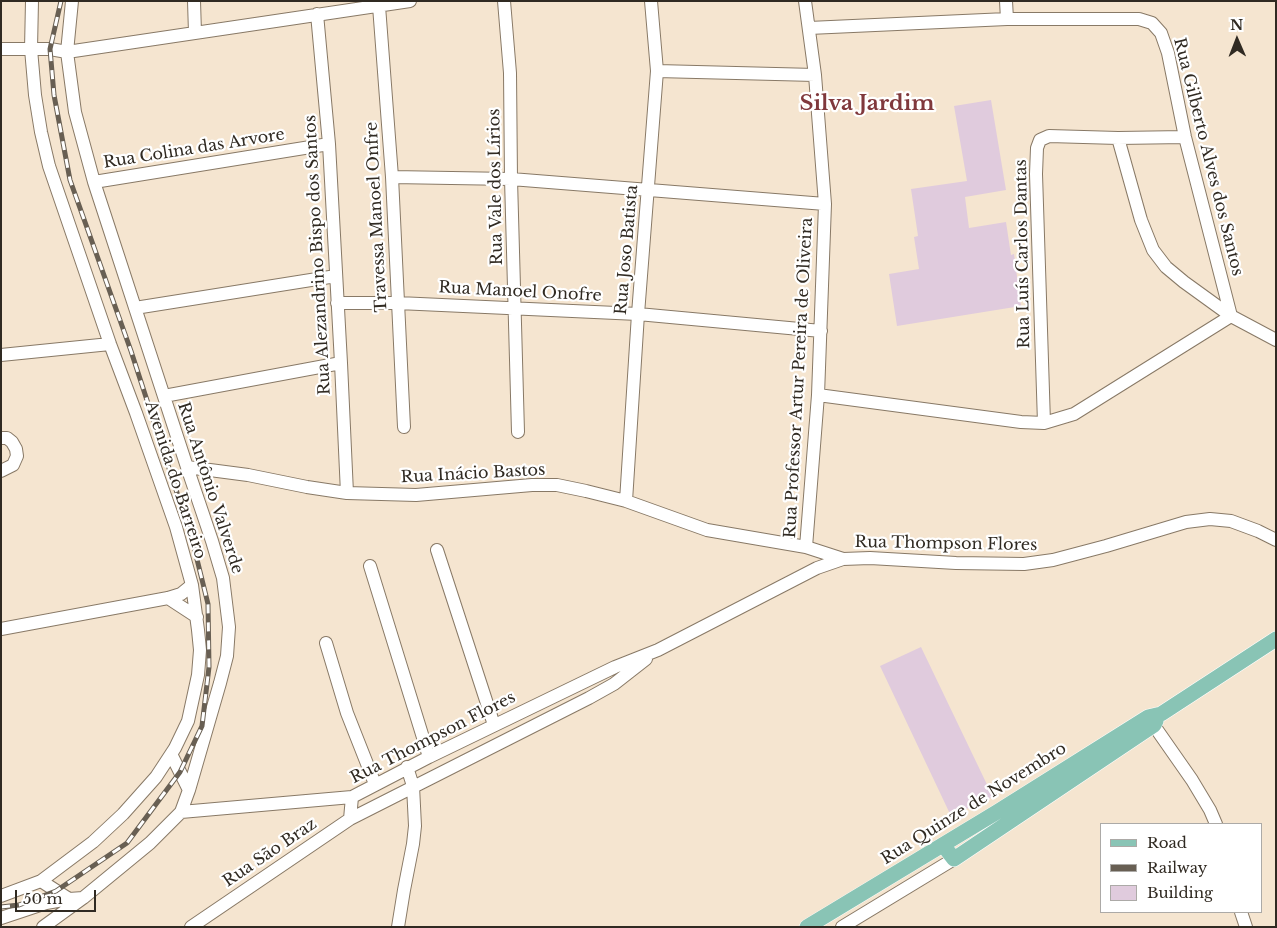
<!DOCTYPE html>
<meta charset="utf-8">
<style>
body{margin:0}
#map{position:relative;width:1277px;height:928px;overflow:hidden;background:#f5e5d0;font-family:"Libre Baskerville",serif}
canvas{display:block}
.frame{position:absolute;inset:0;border:2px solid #302a22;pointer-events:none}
.legend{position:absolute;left:1100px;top:823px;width:162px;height:90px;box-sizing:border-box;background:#fff;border:1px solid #acaaa7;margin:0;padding:6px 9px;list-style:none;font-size:15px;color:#302a22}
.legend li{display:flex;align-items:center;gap:10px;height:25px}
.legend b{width:25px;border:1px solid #acaaa7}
.north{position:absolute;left:1212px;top:15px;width:50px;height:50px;-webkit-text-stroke:4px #fff;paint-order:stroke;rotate:359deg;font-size:14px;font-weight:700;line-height:20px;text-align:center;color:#302a22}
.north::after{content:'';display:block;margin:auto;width:18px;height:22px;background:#302a22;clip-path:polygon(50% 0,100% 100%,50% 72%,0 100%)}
.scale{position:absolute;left:15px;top:890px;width:81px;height:22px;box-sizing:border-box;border:2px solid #302a22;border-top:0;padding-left:6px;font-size:15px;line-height:18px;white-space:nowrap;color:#302a22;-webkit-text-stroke:4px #fff;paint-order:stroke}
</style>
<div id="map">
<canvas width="1277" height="928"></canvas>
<div class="frame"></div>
<ul class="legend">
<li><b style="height:6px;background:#89c4b5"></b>Road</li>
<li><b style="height:6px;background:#685f53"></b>Railway</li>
<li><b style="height:14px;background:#e0cbdd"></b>Building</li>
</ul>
<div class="north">N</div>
<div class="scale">50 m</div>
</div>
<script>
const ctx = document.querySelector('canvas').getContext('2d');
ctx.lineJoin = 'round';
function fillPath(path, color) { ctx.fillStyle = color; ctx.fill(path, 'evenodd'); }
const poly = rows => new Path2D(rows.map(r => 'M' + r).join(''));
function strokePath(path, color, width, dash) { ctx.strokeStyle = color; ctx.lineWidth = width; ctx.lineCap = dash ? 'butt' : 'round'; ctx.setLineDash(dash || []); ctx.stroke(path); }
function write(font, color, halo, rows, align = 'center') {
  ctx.font = font + ' "Libre Baskerville",serif'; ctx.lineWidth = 4.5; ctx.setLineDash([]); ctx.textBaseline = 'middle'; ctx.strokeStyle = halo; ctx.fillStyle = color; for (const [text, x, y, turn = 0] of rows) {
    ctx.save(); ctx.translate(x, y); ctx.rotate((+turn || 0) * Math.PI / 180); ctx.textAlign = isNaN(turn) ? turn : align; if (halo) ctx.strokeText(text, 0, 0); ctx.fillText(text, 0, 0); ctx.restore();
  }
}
fillPath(poly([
 [991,100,1006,190,965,197,969,228,1006,222,1011,255,1014,254,1021,306,897,326,889,274,919,269,914,237,918,236,911,189,967,181,954,106],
 [921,647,993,797,951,816,880,666]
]), '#e0cbdd');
const minor = poly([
 [194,1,195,33],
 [504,1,510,73,511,179,518,432],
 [805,1,815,75,825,204,818,395,806,547],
 [1006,1,1007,19],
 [379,6,392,177,404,427],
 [317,14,329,144,341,363,347,493],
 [809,28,1007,19,1139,19,1152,23,1161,33,1168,53,1185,137,1231,316],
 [1,49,50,49,67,52,410,1],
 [657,71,815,75],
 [1118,138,1141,220,1153,250,1166,267,1184,282,1231,316,1276,340],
 [392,177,511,179,825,204],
 [94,182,329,144],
 [337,303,398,303,638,314,821,331],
 [135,308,336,276],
 [1,355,110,344],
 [818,395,1021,422,1044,423,1074,414,1231,316],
 [164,396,341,363],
 [1044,423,1036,174,1037,148,1040,140,1049,136,1118,138,1185,137],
 [1,438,7,438,12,442,16,449,17,456,13,465,1,471],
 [187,467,248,475,307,487,347,493,416,495,532,485,557,485,586,491,626,501,707,530,806,547,843,559],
 [626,501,638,314,657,71,651,1],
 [437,550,494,725],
 [370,566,429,757],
 [168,598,197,617],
 [1,629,168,598,181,594,192,585],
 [326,643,347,713,375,784],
 [1148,717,1192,780,1210,810,1216,824],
 [171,754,189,790],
 [181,812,352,797,429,757,615,667,658,650,817,568,843,559,870,558,956,563,1024,564,1053,560,1106,546,1186,522,1210,519,1231,521,1258,531,1276,540],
 [350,819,589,698,614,684,646,659],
 [41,881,69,899],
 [1,896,41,881,93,842,123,814,156,777,175,748,188,721,198,675,200,650,198,630,192,585,176,527,136,413,110,344,49,166,41,132,35,95,31,49,32,1],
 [1241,912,1246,927],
 [1,918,46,903,69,899,83,898],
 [43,927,83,898,150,843,181,812,189,790,220,683,227,656,229,627,223,578,212,541,187,467,94,182,75,112,67,52,72,1],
 [191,927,350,819,352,797],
 [398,927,404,890,413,844,415,826,413,786,407,767],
 [842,927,954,859]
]);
const major = poly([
 [943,845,954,859,1154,725,1156,721],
 [807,927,997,812,1148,717,1161,714,1276,639]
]);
strokePath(minor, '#887966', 14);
strokePath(major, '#fff', 16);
strokePath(minor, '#fff', 12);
strokePath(major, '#89c4b5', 15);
const rail = poly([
 [1,907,19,905,56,891,127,843,180,772,202,726,209,667,208,604,192,539,131,351,70,180,54,95,50,49,61,1]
]);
strokePath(rail, '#685f53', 5);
strokePath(rail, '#fff', 3, [9]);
write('16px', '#302a22', '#fff', [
 ["Rua Colina das Arvore",194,149,-9],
 ["Rua Gilberto Alves dos Santos",1208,157,76],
 ["Rua Vale dos Lírios",496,187,-91],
 ["Travessa Manoel Onfre",377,217,-93],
 ["Rua Joso Batista",627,250,-85],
 ["Rua Luís Carlos Dantas",1023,254,-91],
 ["Rua Alezandrino Bispo dos Santos",318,255,-93],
 ["Rua Manoel Onofre",520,292,3],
 ["Rua Professor Artur Pereira de Oliveira",799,378,-87],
 ["Rua Inácio Bastos",473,474,-3],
 ["Avenida do Barreiro",175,480,72],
 ["Rua Antônio Valverde",210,488,72],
 ["Rua Thompson Flores",946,544,1],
 ["Rua Thompson Flores",433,738,-27],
 ["Rua Quinze de Novembro",974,804,-32],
 ["Rua São Braz",270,853,-34]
]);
write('bold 21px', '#80383c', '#fff', [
 ["Silva Jardim",867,104]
]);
</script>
